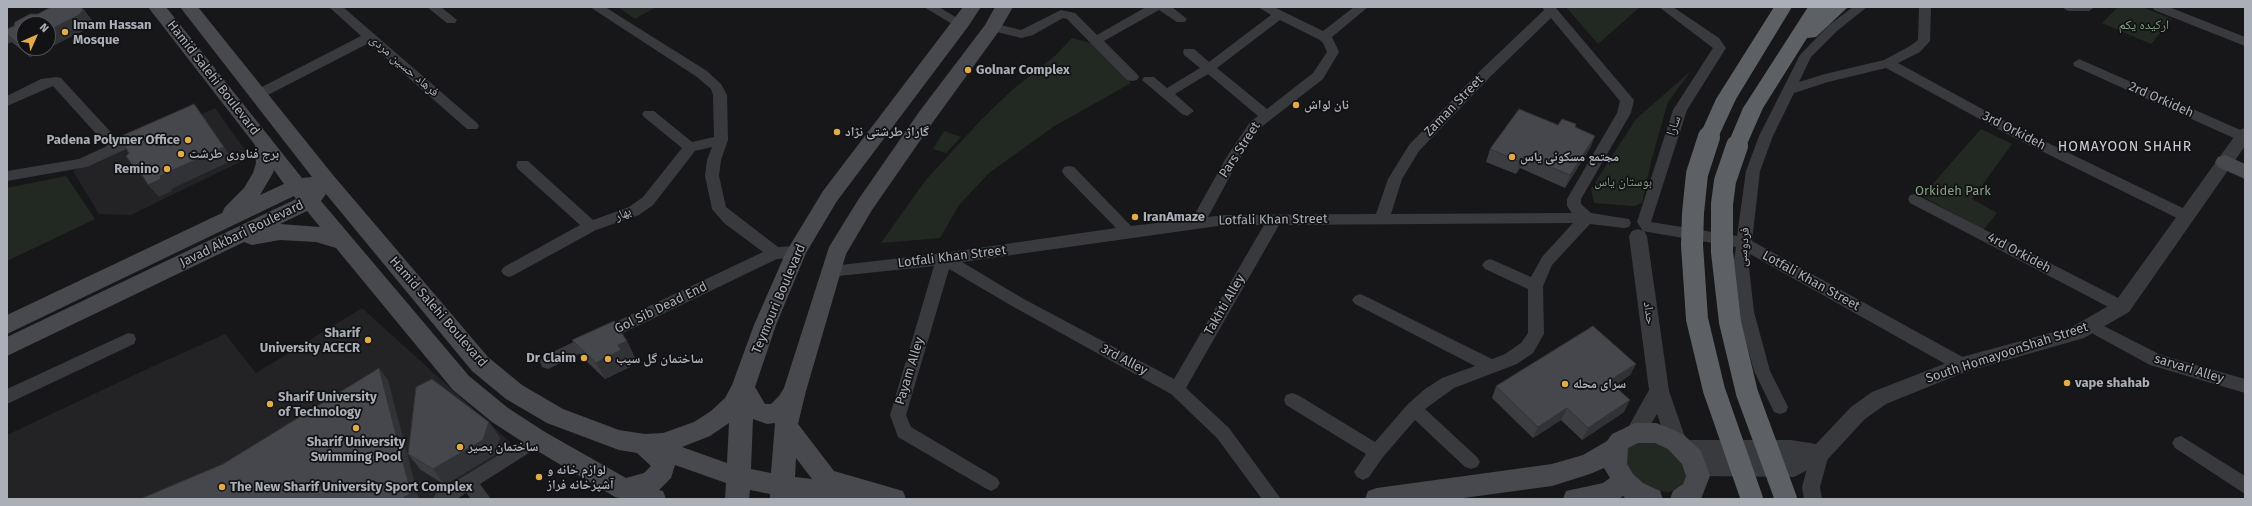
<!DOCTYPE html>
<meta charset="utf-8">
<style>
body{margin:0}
#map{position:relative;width:2252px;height:506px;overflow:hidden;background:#171719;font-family:"Fira Sans",sans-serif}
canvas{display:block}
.frame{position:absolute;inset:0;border:8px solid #abafb8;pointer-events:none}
.north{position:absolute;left:16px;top:16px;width:40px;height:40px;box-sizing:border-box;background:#121214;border:1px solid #4f5156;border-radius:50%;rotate:45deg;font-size:11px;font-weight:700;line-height:16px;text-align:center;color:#abafb8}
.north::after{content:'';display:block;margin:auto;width:14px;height:18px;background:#e1ac47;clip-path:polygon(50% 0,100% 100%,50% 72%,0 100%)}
</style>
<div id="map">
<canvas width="2252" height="506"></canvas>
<div class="frame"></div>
<div class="north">N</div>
</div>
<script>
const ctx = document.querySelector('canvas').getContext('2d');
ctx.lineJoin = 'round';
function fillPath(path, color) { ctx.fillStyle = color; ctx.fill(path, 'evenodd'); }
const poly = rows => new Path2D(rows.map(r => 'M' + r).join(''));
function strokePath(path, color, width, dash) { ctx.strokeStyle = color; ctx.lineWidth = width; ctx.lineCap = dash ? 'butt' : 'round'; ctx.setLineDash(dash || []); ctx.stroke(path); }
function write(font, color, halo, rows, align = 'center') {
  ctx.font = font + ' "Fira Sans","Noto Naskh Arabic",sans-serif'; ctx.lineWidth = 3.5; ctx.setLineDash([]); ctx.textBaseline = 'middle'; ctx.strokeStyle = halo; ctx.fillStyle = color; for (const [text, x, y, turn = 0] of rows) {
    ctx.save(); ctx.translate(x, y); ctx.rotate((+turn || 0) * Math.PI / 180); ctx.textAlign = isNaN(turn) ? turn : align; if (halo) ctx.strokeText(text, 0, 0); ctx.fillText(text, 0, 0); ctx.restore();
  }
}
fillPath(poly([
 [215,108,250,157,131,215,99,214,73,171],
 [362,308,510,442,503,457,437,499,7,499,7,435,147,369,225,334,256,373]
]), '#232326');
fillPath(poly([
 [618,7,656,7,635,19],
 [1566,7,1640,7,1598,44],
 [2118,7,2142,7,2172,19,2151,44,2102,23],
 [1072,38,1094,44,1131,83,1053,127,989,173,959,205,940,238,881,243,925,181,981,120,1012,90,1056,55],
 [1691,71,1668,102,1652,158,1642,203,1634,206,1594,203,1591,189,1636,119],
 [1981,129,2012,144,1972,199,1997,213,1983,230,1922,196],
 [944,131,961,137,946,153,933,149],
 [66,176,95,219,7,261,7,188],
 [1638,441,1658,442,1676,453,1685,469,1686,477,1683,484,1677,489,1669,492,1649,490,1625,468,1625,451,1630,445]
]), '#222923');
fillPath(poly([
 [329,7,343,7,477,123,479,126,477,129,467,129,369,43,262,98,252,98,250,95,252,92,361,36,329,7],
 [427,7,441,7,457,20,455,23,447,23,427,7],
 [590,7,605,7,707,71,721,84,727,95,728,140,721,160,719,176,726,207,778,247,796,246,801,248,803,252,801,256,796,258,777,259,548,369,542,367,540,362,542,357,763,252,724,223,712,209,705,176,707,160,712,147,695,151,653,205,639,215,596,230,514,275,509,277,504,275,501,271,504,267,580,225,518,169,516,165,518,161,528,161,593,220,629,207,643,197,682,148,644,117,642,114,644,111,654,111,692,142,714,137,713,95,711,89,697,77,590,7],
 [924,7,939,7,967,24,961,28,957,27,924,7],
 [1146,7,1172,7,1187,19,1185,22,1177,22,1159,10,1104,41,1137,74,1139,77,1137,80,1132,81,1127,80,1067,19,1063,18,1033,35,1021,38,989,30,987,27,993,23,1021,30,1061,10,1075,13,1097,35,1146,7],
 [1258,7,1274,7,1323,31,1354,7,1368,7,1332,37,1339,52,1323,79,1260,128,1237,163,1208,217,1225,215,1376,214,1388,179,1409,145,1481,70,1544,10,1542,7,1555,7,1634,100,1631,113,1581,199,1581,204,1591,213,1629,219,1631,223,1629,227,1624,228,1590,224,1552,265,1543,286,1544,334,1533,353,1517,364,1454,388,1425,409,1477,457,1480,462,1477,467,1471,469,1465,467,1415,420,1383,457,1369,477,1363,480,1357,477,1354,472,1366,454,1286,405,1284,400,1286,395,1292,393,1298,395,1375,442,1408,404,1425,389,1442,378,1475,366,1355,304,1352,300,1355,296,1360,294,1365,296,1492,359,1505,354,1521,343,1528,333,1528,289,1485,269,1482,265,1485,261,1490,259,1495,261,1531,277,1542,257,1573,223,1279,225,1186,388,1229,428,1281,499,1262,499,1217,438,1171,394,1012,306,949,269,906,415,911,427,997,478,1000,483,997,488,991,491,985,488,898,437,890,415,934,266,829,277,824,275,821,271,824,267,944,253,1116,228,1064,175,1062,171,1064,167,1069,166,1074,167,1131,226,1192,219,1226,158,1250,122,1258,116,1208,74,1175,94,1194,111,1187,116,1182,114,1142,80,1144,77,1154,77,1167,88,1200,68,1184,55,1183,52,1184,49,1194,49,1209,62,1271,15,1258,7],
 [1551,18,1620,101,1617,113,1567,199,1567,206,1572,213,1391,214,1402,179,1419,151,1491,76,1551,18],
 [1280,20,1320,40,1323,43,1327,52,1313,73,1267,109,1217,68,1280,20],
 [1225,225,1264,225,1174,379,1022,298,962,262,1225,225],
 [1659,7,1673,7,1719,38,1726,48,1687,110,1651,222,1737,236,1746,171,1759,136,1800,55,1829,25,1853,7,1867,7,1837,31,1811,57,1799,82,1825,74,1884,60,1910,46,1918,40,1919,7,1931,7,1930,41,1920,52,1898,63,2019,129,2191,212,2193,216,2191,220,2181,220,2009,135,1886,68,1828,82,1794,93,1773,136,1760,171,1752,241,1968,360,1970,365,1968,370,1962,372,1956,370,1750,254,1749,267,1754,312,1770,371,1788,407,1786,412,1780,414,1774,412,1754,371,1738,312,1733,267,1736,247,1648,232,1643,231,1637,222,1673,110,1713,48,1659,7],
 [2062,7,2095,7,2089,11,2068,11,2062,7],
 [2152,7,2169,7,2245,37,2245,46,2154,10,2152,7],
 [2079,59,2245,132,2245,141,2238,140,2074,66,2073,63,2079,59],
 [56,77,61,78,119,141,141,132,146,134,148,137,146,140,87,167,7,181,7,171,79,159,107,146,53,86,7,106,7,96,41,79,56,77],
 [1915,194,2128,303,2130,307,2128,311,2122,313,2116,311,1910,203,1908,199,1910,195,1915,194],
 [2092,320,2161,355,2245,379,2245,393,2150,365,2086,330,2084,326,2086,322,2092,320],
 [128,333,134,334,136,339,134,344,7,404,7,389,128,333],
 [537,432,543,434,545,439,543,444,480,484,491,499,471,499,466,493,457,499,433,499,436,493,537,432],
 [2181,436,2245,476,2245,494,2175,448,2172,443,2175,438,2181,436],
 [1820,447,1826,449,1829,454,1820,487,1822,499,1804,499,1802,487,1811,454,1814,449,1820,447]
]), '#393a3e');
fillPath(poly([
 [24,26,24,37,7,44,7,33,24,26],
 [2245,128,2245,146,2129,312,2084,338,1965,372,1886,404,1865,419,1827,460,1794,477,1696,476,1689,473,1686,467,1689,461,1696,458,1793,458,1685,458,1669,448,1657,414,1642,439,1635,442,1628,439,1625,433,1649,390,1629,236,1632,231,1638,229,1644,231,1647,236,1669,391,1686,440,1791,440,1816,444,1851,407,1872,392,1962,357,2072,327,2115,302,2239,130,2245,128]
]), '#393a3e');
fillPath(poly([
 [148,7,166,7,302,178,312,177,180,7,198,7,333,175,488,357,522,385,563,409,619,430,645,434,663,433,694,422,711,411,725,398,732,385,754,325,786,252,823,191,963,7,981,7,967,28,837,201,806,253,776,325,755,387,765,404,771,404,779,396,784,388,829,247,858,200,919,112,985,25,995,7,1013,7,999,31,933,122,872,210,846,254,806,391,798,424,834,471,903,491,906,499,770,499,770,494,750,490,749,499,725,499,726,483,675,465,671,478,659,490,663,491,666,499,622,499,615,497,529,446,492,422,453,390,336,248,316,242,280,240,252,245,244,242,7,356,7,337,296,199,294,196,7,334,7,315,222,213,225,207,244,188,253,173,256,163,255,145,148,7],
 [274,170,284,184,260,195,273,173,274,170],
 [326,194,472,371,506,399,547,423,619,450,637,453,651,466,644,473,626,478,545,432,508,408,469,376,321,201,326,194],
 [307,211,320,227,280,224,307,211],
 [753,419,767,424,775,423,771,473,751,469,753,419],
 [729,423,727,463,682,447,710,436,729,423],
 [796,458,812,479,795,477,796,458],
 [2225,155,2245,164,2245,179,2218,167,2215,162,2218,157,2225,155],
 [1635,423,1656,423,1674,430,1684,435,1701,451,1710,476,1701,499,1670,499,1673,491,1683,484,1686,476,1682,464,1668,449,1655,443,1638,443,1628,448,1627,464,1633,474,1643,483,1660,491,1663,499,1626,499,1623,496,1619,499,1563,499,1566,491,1603,483,1610,478,1604,468,1590,474,1552,486,1456,499,1365,499,1368,491,1377,488,1552,464,1583,455,1607,441,1612,434,1635,423]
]), '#47494e');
fillPath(poly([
 [1774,7,1792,7,1736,99,1716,142,1709,144,1702,142,1699,137,1716,99,1774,7],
 [1808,7,1848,7,1816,37,1807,38,1763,108,1744,151,1737,153,1730,151,1727,146,1743,108,1808,7]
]), '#5d6065');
strokePath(poly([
 [1709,137,1697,174,1693,213,1692,245,1697,319,1714,390,1752,499],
 [1737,146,1725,181,1722,204,1722,252,1730,322,1747,393,1786,499]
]), '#5d6065', 22);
fillPath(poly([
 [51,7,82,7,93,22,89,28,30,57,13,43,7,36,7,29,38,14],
 [1558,125,1575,128,1595,136,1590,148,1565,188,1520,168,1516,174,1486,162,1490,149],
 [572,340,627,341,635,358,627,361,630,367,605,379,582,357],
 [1636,364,1630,375,1614,386,1624,412,1582,440,1561,420,1533,438,1492,398,1496,386],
 [489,422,500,438,494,455,445,485,421,470,408,454]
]), '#3c3d41');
fillPath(poly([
 [81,7,93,22,89,28,30,57,19,45,24,42,24,48,48,48,48,31],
 [194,104,204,117,233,160,171,189,172,191,159,197,148,185,160,176],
 [1595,136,1590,148,1565,188,1570,175],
 [1524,156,1520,168,1516,174,1520,162],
 [133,166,137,166,148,178,144,179],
 [627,341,635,358,627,361,630,367,605,379,596,363,618,345],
 [1636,364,1630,375,1603,393,1609,381],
 [379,368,388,380,419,499,402,499],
 [1630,400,1624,412,1582,440,1588,428],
 [1567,408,1561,420,1533,438,1538,427],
 [489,422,500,438,494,455,445,485,433,469]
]), '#313235');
const building = poly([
 [51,7,81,7,83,10,79,15,48,31,48,24,24,24,24,42,19,45,7,34,7,29,14,26,15,22,30,14,38,14,51,7],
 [194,104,224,147,160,176,161,179,148,185,137,166,133,166,126,156,129,153,119,137,194,104],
 [1519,109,1558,125,1562,119,1576,124,1575,127,1595,136,1570,175,1524,156,1520,162,1490,149,1519,109],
 [614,321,627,341,618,345,621,350,596,363,572,340,614,321],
 [1593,326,1636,364,1609,381,1630,400,1588,428,1567,408,1538,427,1496,386,1593,326],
 [379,368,411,493,402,499,140,499,223,464,379,368],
 [432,379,489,422,483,440,433,469,408,454,416,387,432,379]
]);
fillPath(building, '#46474c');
strokePath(building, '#313235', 1);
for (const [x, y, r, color] of [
 [65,32,4,"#e1ac47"],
 [968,70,4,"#e1ac47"],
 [1296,105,4,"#e1ac47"],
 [837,132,4,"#e1ac47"],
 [188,140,4,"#e1ac47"],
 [181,154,4,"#e1ac47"],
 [1512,157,4,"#e1ac47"],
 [167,169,4,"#e1ac47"],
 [1135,217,4,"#e1ac47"],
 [368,340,4,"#e1ac47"],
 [584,358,4,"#e1ac47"],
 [608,359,4,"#e1ac47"],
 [2067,383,4,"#e1ac47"],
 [1565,384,4,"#e1ac47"],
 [270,404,4,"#e1ac47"],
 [356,428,4,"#e1ac47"],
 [460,447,4,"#e1ac47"],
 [539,477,4,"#e1ac47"],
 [222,487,4,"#e1ac47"]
]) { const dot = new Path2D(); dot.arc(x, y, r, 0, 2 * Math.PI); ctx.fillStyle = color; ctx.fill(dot); strokePath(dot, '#121214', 1.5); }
write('bold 13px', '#abafb8', '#121214', [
 ["Imam Hassan",73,25],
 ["Mosque",73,40],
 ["Golnar Complex",976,70],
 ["نان لواش",1304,105],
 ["گاراژ طرشتی نژاد",845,132],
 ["Padena Polymer Office",180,140,"right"],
 ["برج فناوری طرشت",189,154],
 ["مجتمع مسکونی یاس",1520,157],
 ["Remino",159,169,"right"],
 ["IranAmaze",1143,217],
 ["Sharif",360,333,"right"],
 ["University ACECR",360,348,"right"],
 ["Dr Claim",576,358,"right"],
 ["ساختمان گل سیب",616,359],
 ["vape shahab",2075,383],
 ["سرای محله",1573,384],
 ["Sharif University",278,397],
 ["of Technology",278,412],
 ["Sharif University",356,442,"center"],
 ["Swimming Pool",356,457,"center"],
 ["ساختمان بصیر",468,447],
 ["لوازم خانه و",547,470],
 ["آشپزخانه فراز",547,485],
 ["The New Sharif University Sport Complex",230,487]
], 'left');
write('13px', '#84a185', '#121214', [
 ["ارکیده یکم",2144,25],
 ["بوستان یاس",1623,182],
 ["Orkideh Park",1953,191]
]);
write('13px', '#abafb8', '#121214', [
 ["فرهاد حسین مردی",404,66,41],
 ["Hamid Salehi Boulevard",213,78,52],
 ["2rd Orkideh",2161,100,24],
 ["Zaman Street",1454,106,-46],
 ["سارا",1674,126,-71],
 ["3rd Orkideh",2014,131,27],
 ["Pars Street",1240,150,-57],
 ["بهار",623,214,-23],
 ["Lotfali Khan Street",1273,220,-1],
 ["Javad Akbari Boulevard",242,234,-26],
 ["فردوسی",1744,247,-86],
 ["4rd Orkideh",2019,253,28],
 ["Lotfali Khan Street",952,257,-7],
 ["Lotfali Khan Street",1811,281,29],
 ["Teymouri Boulevard",779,299,-67],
 ["Takhti Alley",1225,305,-60],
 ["Gol Sib Dead End",661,308,-26],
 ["Hamid Salehi Boulevard",438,312,49],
 ["حداد",1649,313,82],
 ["South HomayoonShah Street",2007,353,-18],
 ["3rd Alley",1124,360,28],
 ["sarvari Alley",2189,369,17],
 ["Payam Alley",910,371,-73]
]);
ctx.letterSpacing = '1px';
write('14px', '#cbced4', '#121214', [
 ["HOMAYOON SHAHR",2125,147]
]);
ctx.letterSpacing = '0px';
</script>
